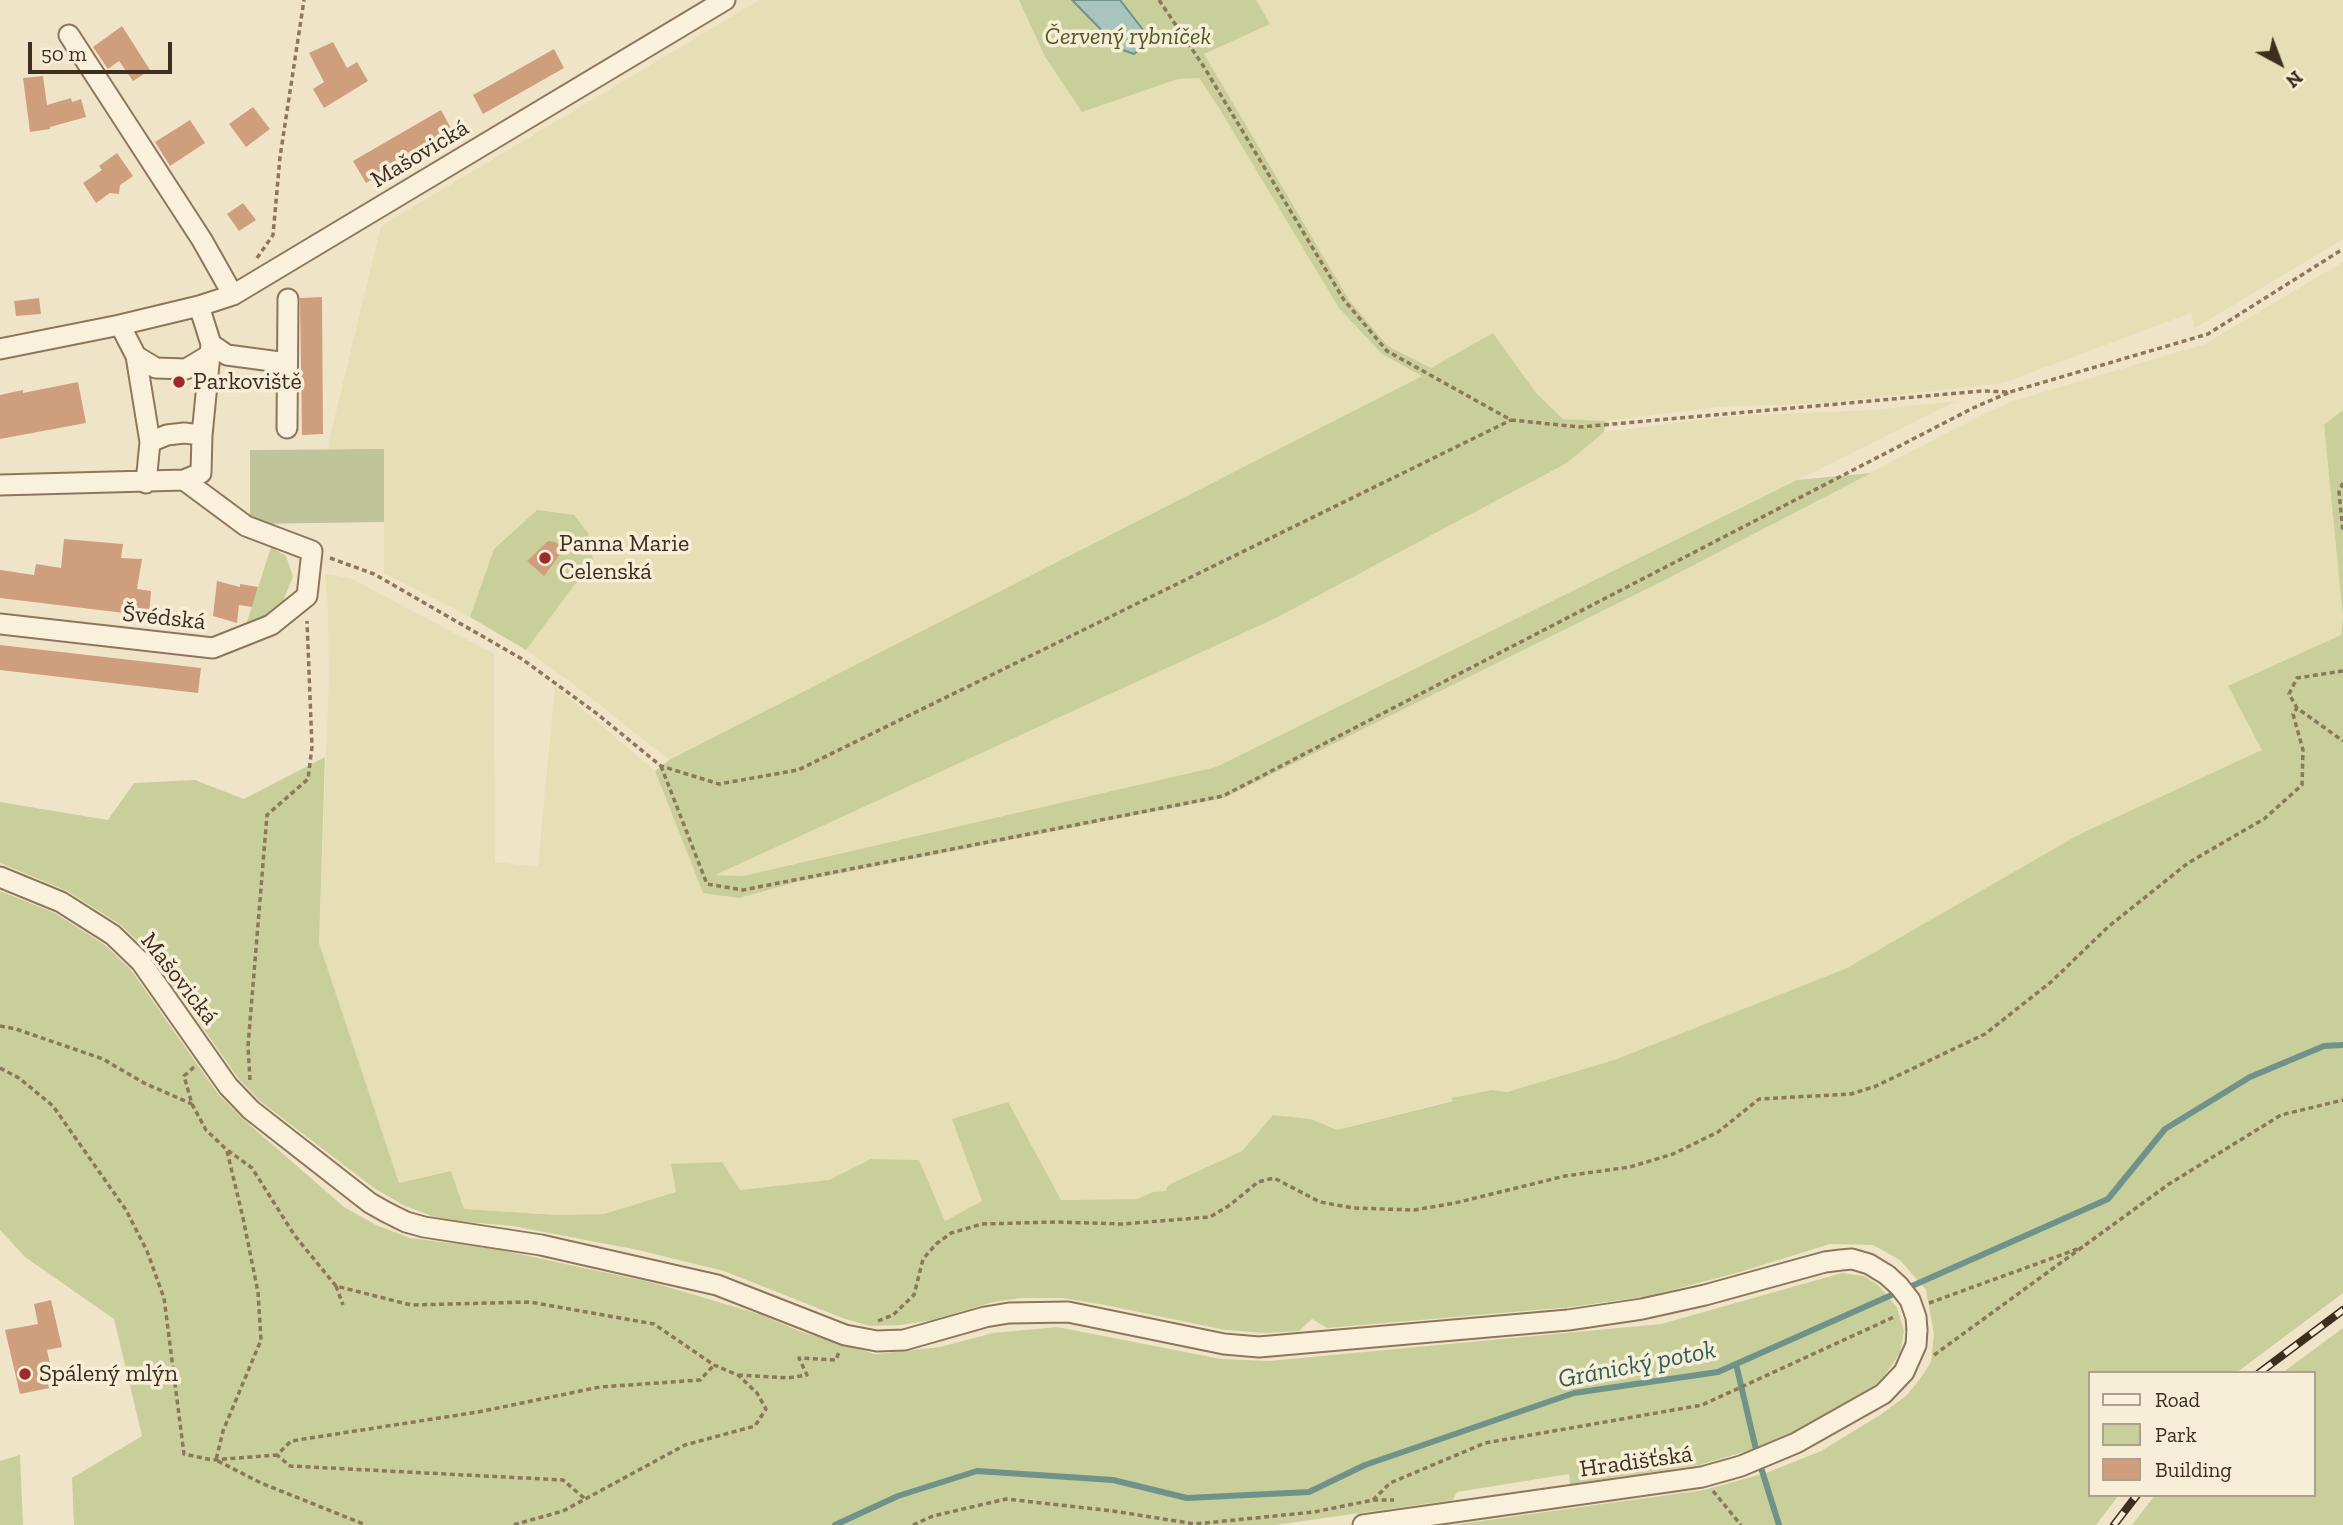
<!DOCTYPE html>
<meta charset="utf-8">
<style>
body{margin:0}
#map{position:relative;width:2343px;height:1525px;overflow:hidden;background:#f0e4c8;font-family:"Zilla Slab",serif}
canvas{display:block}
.legend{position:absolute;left:2088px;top:1371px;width:228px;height:126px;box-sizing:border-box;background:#f7eed8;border:2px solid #ada18e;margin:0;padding:9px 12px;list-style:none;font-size:21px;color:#3d2e20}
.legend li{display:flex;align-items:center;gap:14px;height:35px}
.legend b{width:35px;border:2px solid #ada18e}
.north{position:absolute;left:2245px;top:28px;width:70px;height:70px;-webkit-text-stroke:5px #f7eed8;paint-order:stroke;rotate:139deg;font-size:19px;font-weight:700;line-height:28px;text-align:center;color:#3d2e20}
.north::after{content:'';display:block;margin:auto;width:24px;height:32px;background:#3d2e20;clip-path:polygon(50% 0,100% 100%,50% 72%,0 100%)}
.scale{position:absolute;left:28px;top:42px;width:144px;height:32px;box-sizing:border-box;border:4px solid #3d2e20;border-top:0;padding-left:9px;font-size:21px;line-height:24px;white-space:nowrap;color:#3d2e20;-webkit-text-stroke:5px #f7eed8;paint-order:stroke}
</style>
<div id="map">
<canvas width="2343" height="1525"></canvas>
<ul class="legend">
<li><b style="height:9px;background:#faf1dc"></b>Road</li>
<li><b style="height:19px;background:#c9cf9b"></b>Park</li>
<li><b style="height:19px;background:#cf9f7d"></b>Building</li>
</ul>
<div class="north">N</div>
<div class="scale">50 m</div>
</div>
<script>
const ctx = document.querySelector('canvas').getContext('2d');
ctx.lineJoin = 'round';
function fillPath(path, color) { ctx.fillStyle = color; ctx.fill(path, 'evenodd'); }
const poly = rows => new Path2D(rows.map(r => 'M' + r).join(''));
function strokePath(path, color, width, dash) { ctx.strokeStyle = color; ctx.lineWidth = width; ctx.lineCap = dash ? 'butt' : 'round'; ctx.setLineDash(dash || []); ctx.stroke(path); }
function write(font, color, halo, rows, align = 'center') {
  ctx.font = font + ' "Zilla Slab",serif'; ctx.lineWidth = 7; ctx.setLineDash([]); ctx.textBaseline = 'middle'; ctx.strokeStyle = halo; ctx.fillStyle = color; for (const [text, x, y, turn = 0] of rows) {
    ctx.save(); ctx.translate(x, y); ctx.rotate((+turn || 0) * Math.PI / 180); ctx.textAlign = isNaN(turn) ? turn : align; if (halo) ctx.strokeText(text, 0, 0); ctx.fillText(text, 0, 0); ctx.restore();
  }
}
fillPath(poly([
 [759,0,1019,0,1045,57,1082,112,1178,79,1199,78,1382,354,1422,376,669,760,572,683,526,650,593,560,537,510,494,549,470,617,384,573,384,449,329,449,329,441,381,226],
 [1166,0,2343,0,2343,239,2195,328,2191,313,2003,383,1825,403,1718,407,1606,421,1563,419,1536,393,1493,333,1431,368,1388,346,1349,300,1207,59],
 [2343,262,2343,410,2324,426,2343,617,2341,635,2228,686,2263,750,2078,835,1847,968,1614,1060,1507,1092,1492,1090,1452,1098,1453,1100,1337,1130,1311,1119,1273,1115,1243,1151,1168,1185,1166,1191,1152,1192,1137,1199,983,1201,945,1221,918,1160,871,1159,829,1180,739,1190,671,1165,677,1192,604,1214,557,1215,464,1209,451,1171,399,1183,319,943,329,677,328,610,325,574,350,578,494,654,495,862,538,867,555,686,655,771,703,893,739,898,797,882,1224,798,1669,578,1975,418,2010,402,2205,344],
 [1957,401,1216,767,743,876,713,875,1276,618,1567,463,1604,432,1734,416,1873,410]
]), '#e6deb5');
fillPath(poly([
 [1019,0,1256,0,1270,24,1204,54,1349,300,1388,346,1431,368,1493,333,1536,393,1563,419,1606,421,1604,432,1567,463,1276,618,715,875,743,876,1216,767,1797,480,1871,473,1669,578,1224,798,797,882,739,898,703,893,655,771,669,760,1422,376,1382,354,1339,308,1219,108,1199,78,1178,79,1082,112,1045,57],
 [2343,410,2343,1293,2236,1373,2089,1373,2089,1495,2119,1495,2096,1525,1452,1525,1704,1490,1766,1473,1821,1451,1880,1415,1906,1396,1920,1379,1931,1362,1934,1334,1926,1290,1900,1260,1873,1245,1830,1244,1740,1272,1649,1296,1571,1307,1327,1328,1312,1319,1299,1331,1265,1333,1225,1330,1105,1305,1062,1298,1021,1298,993,1302,932,1320,901,1325,870,1326,845,1319,724,1271,638,1250,513,1226,455,1221,432,1216,405,1206,374,1188,260,1101,238,1078,151,954,121,925,67,891,0,863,0,802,108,820,134,783,195,780,244,799,325,757,319,943,399,1183,451,1171,464,1209,557,1215,604,1214,676,1192,671,1164,722,1162,740,1190,829,1180,871,1159,919,1160,945,1221,982,1201,952,1119,1008,1102,1061,1200,1137,1199,1153,1192,1166,1191,1168,1185,1242,1151,1273,1115,1311,1119,1337,1130,1453,1101,1451,1098,1492,1090,1507,1092,1614,1060,1847,968,2078,835,2262,750,2228,686,2341,635,2343,617,2324,425],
 [537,510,574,515,588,533,593,560,526,650,470,617,494,549],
 [271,547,286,556,293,577,283,601,268,617,246,625],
 [0,891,55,913,105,945,131,970,218,1094,243,1119,344,1207,376,1225,410,1238,496,1249,654,1283,759,1314,802,1332,875,1354,940,1347,993,1333,1057,1327,1221,1359,1269,1361,1661,1324,1842,1273,1864,1276,1878,1285,1897,1307,1904,1331,1900,1353,1885,1375,1865,1395,1810,1428,1758,1448,1699,1465,1570,1484,1569,1474,1457,1492,1453,1500,1275,1525,74,1525,72,1478,142,1436,114,1319,25,1257,0,1230],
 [2343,1328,2343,1525,2132,1525,2155,1495,2313,1495,2313,1373,2282,1373],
 [20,1455,23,1525,0,1525,0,1461]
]), '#c9cf9b');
fillPath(poly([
 [384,449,384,522,250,524,250,450]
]), '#bfc49a');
const water = poly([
 [1072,0,1120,0,1147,35,1144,46,1134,54,1120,49,1072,0]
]);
fillPath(water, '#a9c4bc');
strokePath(water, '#6f938a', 2);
strokePath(poly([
 [1736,1364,1758,1458,1779,1525],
 [835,1525,898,1496,977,1471,1113,1480,1187,1498,1309,1492,1365,1465,1574,1393,1718,1372,2108,1199,2165,1129,2250,1077,2324,1046,2343,1045]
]), '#6f938a', 6);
fillPath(poly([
 [122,26,150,70,133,81,119,61,108,69,93,47],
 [333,42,347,68,357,62,368,81,324,108,313,89,324,82,309,53],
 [554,49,564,68,483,114,473,95],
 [43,76,47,105,71,98,72,102,81,99,86,117,50,127,50,129,30,132,23,78],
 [253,107,270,129,246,147,229,124],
 [441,110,453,132,366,183,353,161],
 [190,120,205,143,170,166,155,142],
 [117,153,133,176,120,185,119,194,110,193,96,203,83,183,102,170,99,166],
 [243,203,256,220,239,231,227,214],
 [322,297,323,434,302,435,300,298],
 [39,298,41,314,16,316,14,301],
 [78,382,86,423,0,439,0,395,23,390,23,393],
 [64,539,123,544,121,558,142,559,137,589,151,591,149,616,0,598,0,570,34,575,36,564,61,568],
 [548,541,555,542,559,545,561,553,544,576,527,561],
 [217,581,240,587,240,584,258,587,252,607,239,605,237,623,213,616],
 [0,645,201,668,198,693,0,670],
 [51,1300,62,1347,47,1350,55,1387,20,1394,5,1330,38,1324,34,1304]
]), '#cf9f7d');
const minor = poly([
 [69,35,202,240,233,295],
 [120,325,136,356,150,442,146,483],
 [211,344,227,355,287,363],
 [0,349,120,325,199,306,233,295,725,0],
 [136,356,156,368,186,369,211,354],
 [287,428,288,299],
 [150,442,167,435,184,433,202,435],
 [184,480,201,473,202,435,211,344,199,306],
 [0,485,184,480,246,526,312,551,307,596,271,625,213,648,0,624],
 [0,877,61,902,113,935,141,962,228,1086,251,1110,370,1203,386,1212,406,1222,424,1227,541,1245,717,1285,845,1335,877,1341,904,1340,985,1317,1009,1313,1068,1312,1224,1344,1259,1347,1568,1320,1642,1309,1705,1295,1825,1262,1841,1260,1852,1259,1869,1264,1887,1275],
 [1363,1525,1702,1477,1741,1466,1796,1443,1883,1394,1904,1372,1916,1345,1917,1330]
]);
strokePath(minor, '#8d765c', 23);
strokePath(poly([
 [1159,0,1204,67,1344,300,1387,351,1511,420,1580,427,1982,391,2010,392,2208,334,2343,249],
 [257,258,273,235,280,157,304,0],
 [2343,483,2339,492,2343,532],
 [330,558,374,574,522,659,596,713,661,766,719,784,798,770,1511,420],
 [2343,671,2297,678,2289,694,2297,708,2343,741],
 [661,766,707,884,743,890,1223,796,1973,408,2010,392],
 [0,1026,16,1029,103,1059,144,1083,192,1104],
 [194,1067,184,1076,192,1104,206,1130,226,1149,252,1168,295,1236,336,1286,411,1305,530,1302,654,1324,714,1365,738,1375,757,1393,766,1409,755,1426,685,1445,563,1511,513,1525],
 [0,1068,19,1078,53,1106,126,1210,147,1251,164,1298,184,1454,212,1460,277,1455],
 [250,1080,248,1046,267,815,308,779,312,747,307,621],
 [227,1151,243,1218,258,1292,261,1340,223,1431,216,1460,261,1483,366,1525],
 [336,1286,343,1305],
 [1929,1303,2083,1247],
 [878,1321,893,1315,914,1295,923,1259,936,1244,951,1233,982,1224,1055,1222,1122,1224,1210,1217,1230,1205,1258,1182,1274,1178,1320,1202,1353,1208,1414,1210,1455,1203,1565,1176,1630,1167,1673,1154,1718,1132,1759,1099,1851,1094,1876,1086,1985,1034,2051,982,2108,927,2188,863,2264,819,2302,785,2303,750,2293,714,2297,708],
 [1934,1355,2169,1184,2281,1115,2343,1100],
 [738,1375,788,1378,807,1375,799,1358,836,1360,839,1352],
 [1713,1491,1741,1525],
 [584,1498,563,1480,290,1466,277,1455,291,1441,478,1412,600,1387,700,1380,714,1365],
 [1373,1500,1390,1483,1485,1443,1702,1405,1896,1316],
 [913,1525,933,1516,1006,1499,1113,1511,1195,1524,1314,1512,1373,1500,1394,1500]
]), '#8d765c', 3.5, [5, 3.5]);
strokePath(minor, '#faf1dc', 19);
const rail = poly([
 [2259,1373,2343,1310],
 [2114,1525,2137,1495]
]);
strokePath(rail, '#3d2e20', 8);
strokePath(rail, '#f7eed8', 5, [16]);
const minorBridge = poly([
 [1887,1275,1899,1286,1910,1300,1916,1317,1917,1330]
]);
strokePath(minorBridge, '#8d765c', 23, []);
strokePath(minorBridge, '#faf1dc', 19);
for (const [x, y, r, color] of [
 [179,382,7,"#9e2a2b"],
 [545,558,7,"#9e2a2b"],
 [25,1374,7,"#9e2a2b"]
]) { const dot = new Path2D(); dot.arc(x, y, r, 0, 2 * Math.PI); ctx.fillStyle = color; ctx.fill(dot); strokePath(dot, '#f7eed8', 2.5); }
write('italic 24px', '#4d5a26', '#f7eed8', [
 ["Červený rybníček",1128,37]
]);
write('24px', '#3d2e20', '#f7eed8', [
 ["Mašovická",420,154,-31],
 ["Švédská",164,618,6],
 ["Mašovická",179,979,52],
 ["Hradišťská",1636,1462,-8]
]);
write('24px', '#3d2e20', '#f7eed8', [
 ["Parkoviště",193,382],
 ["Panna Marie",559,544],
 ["Celenská",559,572],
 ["Spálený mlýn",39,1374]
], 'left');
write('italic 26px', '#2f5d5a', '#f7eed8', [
 ["Gránický potok",1637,1365,-11]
]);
</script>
